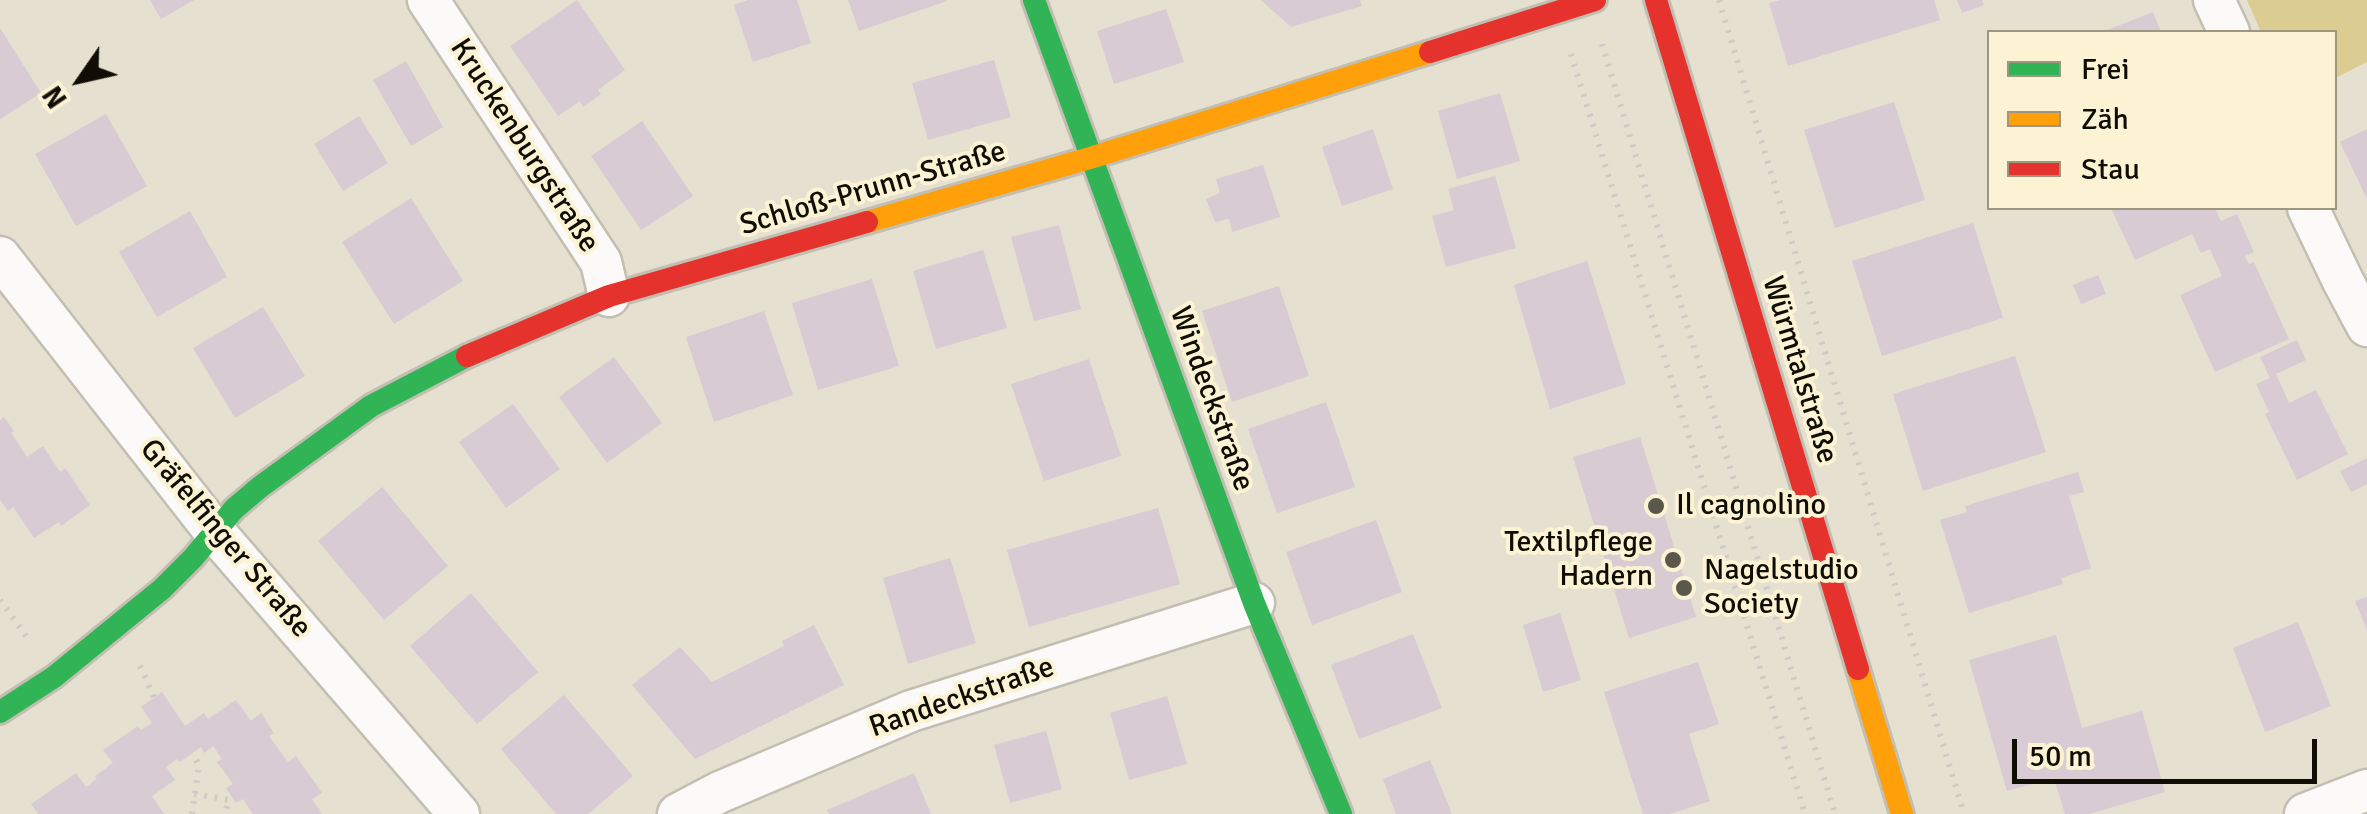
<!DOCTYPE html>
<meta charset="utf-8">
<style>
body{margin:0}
#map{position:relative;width:2367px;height:814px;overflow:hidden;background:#e5e0cf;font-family:Signika,sans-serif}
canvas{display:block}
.legend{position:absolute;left:1987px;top:30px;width:350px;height:180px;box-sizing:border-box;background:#fbf3d4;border:2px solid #9d9781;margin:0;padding:12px 18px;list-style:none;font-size:30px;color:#100d04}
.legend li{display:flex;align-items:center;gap:20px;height:50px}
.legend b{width:50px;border:2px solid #9d9781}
.north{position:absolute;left:30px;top:30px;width:100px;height:100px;-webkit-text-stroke:8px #fbf3d4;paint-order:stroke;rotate:236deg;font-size:28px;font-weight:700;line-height:40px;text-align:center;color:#100d04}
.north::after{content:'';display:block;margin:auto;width:35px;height:45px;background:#100d04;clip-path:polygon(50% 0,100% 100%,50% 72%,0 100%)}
.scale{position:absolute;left:2012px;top:739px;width:305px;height:45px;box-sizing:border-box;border:5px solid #100d04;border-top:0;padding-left:12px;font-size:30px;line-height:35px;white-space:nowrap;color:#100d04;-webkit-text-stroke:8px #fbf3d4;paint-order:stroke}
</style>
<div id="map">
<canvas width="2367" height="814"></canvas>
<ul class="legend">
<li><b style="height:12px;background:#30b455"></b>Frei</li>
<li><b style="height:12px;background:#ff9f0a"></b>Zäh</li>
<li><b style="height:12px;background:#e5322d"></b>Stau</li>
</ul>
<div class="north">N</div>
<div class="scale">50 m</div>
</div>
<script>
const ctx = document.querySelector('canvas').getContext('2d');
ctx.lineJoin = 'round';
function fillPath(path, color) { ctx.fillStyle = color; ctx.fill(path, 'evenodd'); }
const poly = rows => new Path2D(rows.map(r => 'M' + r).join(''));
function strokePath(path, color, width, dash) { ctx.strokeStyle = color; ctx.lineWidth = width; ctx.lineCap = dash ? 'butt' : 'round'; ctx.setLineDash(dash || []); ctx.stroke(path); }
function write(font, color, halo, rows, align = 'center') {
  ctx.font = font + ' Signika,sans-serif'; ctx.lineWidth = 8; ctx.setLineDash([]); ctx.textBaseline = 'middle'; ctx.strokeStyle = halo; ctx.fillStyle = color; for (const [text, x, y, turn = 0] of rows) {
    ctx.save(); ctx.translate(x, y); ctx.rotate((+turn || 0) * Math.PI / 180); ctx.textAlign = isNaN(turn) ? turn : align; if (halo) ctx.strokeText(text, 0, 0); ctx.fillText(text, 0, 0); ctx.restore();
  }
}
fillPath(poly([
 [2247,0,2367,0,2367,62,2335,78,2334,32,2261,32]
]), '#dbcc92');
fillPath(poly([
 [150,0,194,0,161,19],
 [577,0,625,70,598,90,601,94,583,107,580,101,558,116,510,46],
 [748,0,797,0,811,43,753,62,734,5],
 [848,0,946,0,947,1,859,31],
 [1261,0,1360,0,1362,6,1291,27],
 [1780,0,1934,0,1940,20,1788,66,1769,3],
 [1957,0,1982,0,1984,5,1962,13],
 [1166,9,1184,62,1114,84,1097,31],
 [2153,12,2161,32,2102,32],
 [0,28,41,93,0,119],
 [994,60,1011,117,928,140,912,83],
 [406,61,443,127,411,146,373,80],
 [1500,93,1520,161,1457,179,1438,111],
 [1894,102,1925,200,1835,228,1804,130],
 [106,114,147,186,76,226,35,154],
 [359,116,388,163,343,191,314,144],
 [642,121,693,196,641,230,591,156],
 [1373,129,1393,189,1342,206,1322,147],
 [2367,129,2367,199,2340,142],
 [1263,165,1280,217,1232,232,1229,219,1215,222,1206,199,1220,193,1216,179],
 [1495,176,1516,248,1446,267,1432,216,1454,210,1448,189],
 [411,198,463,281,394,324,342,242],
 [2111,208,2215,208,2221,221,2237,214,2254,252,2245,256,2249,264,2254,262,2289,339,2215,372,2180,295,2222,276,2210,249,2201,253,2192,234,2135,260],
 [190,211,227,277,157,317,119,252],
 [1973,223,2003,318,1882,356,1852,261],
 [1059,225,1081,309,1034,321,1011,237],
 [983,250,1007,328,936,349,913,271],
 [1587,261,1626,384,1550,409,1514,285],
 [2098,275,2106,294,2081,304,2073,285],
 [872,279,899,366,818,390,792,303],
 [1279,286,1309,376,1232,402,1202,311],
 [263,307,305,376,235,418,193,348],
 [764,311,793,395,714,422,686,337],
 [2297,340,2306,360,2276,374,2289,403,2316,390,2348,454,2297,480,2265,414,2269,412,2256,384,2270,378,2260,357],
 [2015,356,2046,452,1923,491,1893,394],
 [614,357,662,423,607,463,559,397],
 [1089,359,1121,456,1044,481,1011,384],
 [1326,402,1355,487,1277,513,1248,429],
 [513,404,560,469,506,508,459,442],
 [4,417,14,431,11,433,27,457,43,446,60,472,65,468,90,505,61,526,59,522,34,538,13,507,8,511,0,500,0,420],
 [1640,437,1696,617,1629,638,1573,457],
 [2367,458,2367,484,2351,492,2340,471],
 [2078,472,2084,492,2069,496,2091,568,2061,578,2063,584,1969,613,1940,520,1967,512,1965,506],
 [382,487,448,566,384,620,318,541],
 [1158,508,1180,584,1029,627,1007,550],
 [1376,520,1402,592,1312,625,1286,552],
 [950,558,976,643,908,664,883,578],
 [471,593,538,672,477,724,410,646],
 [2367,597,2367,630,2355,601],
 [1560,613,1581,680,1543,692,1523,625],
 [2298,622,2331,706,2265,732,2233,648],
 [814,625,844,685,695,759,632,685,680,647,712,682,784,646,782,641],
 [1413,634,1442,708,1359,739,1331,665],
 [2056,635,2082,728,2142,711,2165,792,2089,814,2065,814,2054,778,2007,791,1969,660],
 [1698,662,1719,724,1689,734,1710,801,1670,814,1643,814,1604,692],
 [162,692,185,726,204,713,208,719,236,700,251,721,261,713,274,733,269,736,288,762,296,756,322,793,312,799,322,814,253,814,243,799,236,803,226,788,233,784,217,762,222,759,213,746,204,753,201,747,180,762,177,759,166,767,175,780,152,796,164,814,38,814,31,804,76,773,86,787,97,779,95,776,113,763,103,750,138,726,141,730,152,723,141,707],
 [564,695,633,776,588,814,556,814,501,749],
 [1167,696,1187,764,1129,780,1110,713],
 [1046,731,1062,789,1010,803,994,745],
 [1430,760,1452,814,1396,814,1383,779],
 [914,773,931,814,829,814,827,810]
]), '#d8cbd3');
const street = poly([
 [428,0,601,262,609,296],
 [2214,0,2229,32],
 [2308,208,2343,281,2367,326],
 [0,257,214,531,459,814],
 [678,814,720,792,911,711,1254,603],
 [2305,814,2367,790]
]);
const fast = poly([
 [1034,0,1254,603,1341,814],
 [0,712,54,677,162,589,193,558,234,509,260,487,371,406,467,356]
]);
const slow = poly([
 [867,222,1090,158,1430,52],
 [1858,669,1902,814]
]);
const jam = poly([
 [1656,0,1858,669],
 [1430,52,1595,0],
 [467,356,609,296,867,222]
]);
strokePath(street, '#c2bfb2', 45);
strokePath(fast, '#c2bfb2', 28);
strokePath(slow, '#c2bfb2', 28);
strokePath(jam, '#c2bfb2', 28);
strokePath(poly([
 [1719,0,1964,814],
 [1602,44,1835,814],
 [1571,54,1805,814],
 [0,600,28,639],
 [140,666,154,697],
 [194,794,229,800,225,814],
 [192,814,199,766,193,753]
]), '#cccbc6', 6, [2.5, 8]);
strokePath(street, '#fbfaf8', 40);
strokePath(fast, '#30b455', 22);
strokePath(slow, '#ff9f0a', 22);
strokePath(jam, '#e5322d', 22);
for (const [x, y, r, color] of [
 [1656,506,10,"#5b574b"],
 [1673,560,10,"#5b574b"],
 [1684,588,10,"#5b574b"]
]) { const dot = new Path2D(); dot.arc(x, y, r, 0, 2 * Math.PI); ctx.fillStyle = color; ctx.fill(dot); strokePath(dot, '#fbf3d4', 4); }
write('30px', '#100d04', '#fbf3d4', [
 ["Kruckenburgstraße",524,146,57],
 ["Schloß-Prunn-Straße",873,189,-16],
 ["Würmtalstraße",1799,370,73],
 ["Windeckstraße",1211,399,70],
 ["Gräfelfinger Straße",225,539,50],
 ["Randeckstraße",962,698,-19]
]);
write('30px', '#100d04', '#fbf3d4', [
 ["Il cagnolino",1676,506],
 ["Textilpflege",1653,543,"right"],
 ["Hadern",1653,577,"right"],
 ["Nagelstudio",1704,571],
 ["Society",1704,605]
], 'left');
</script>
